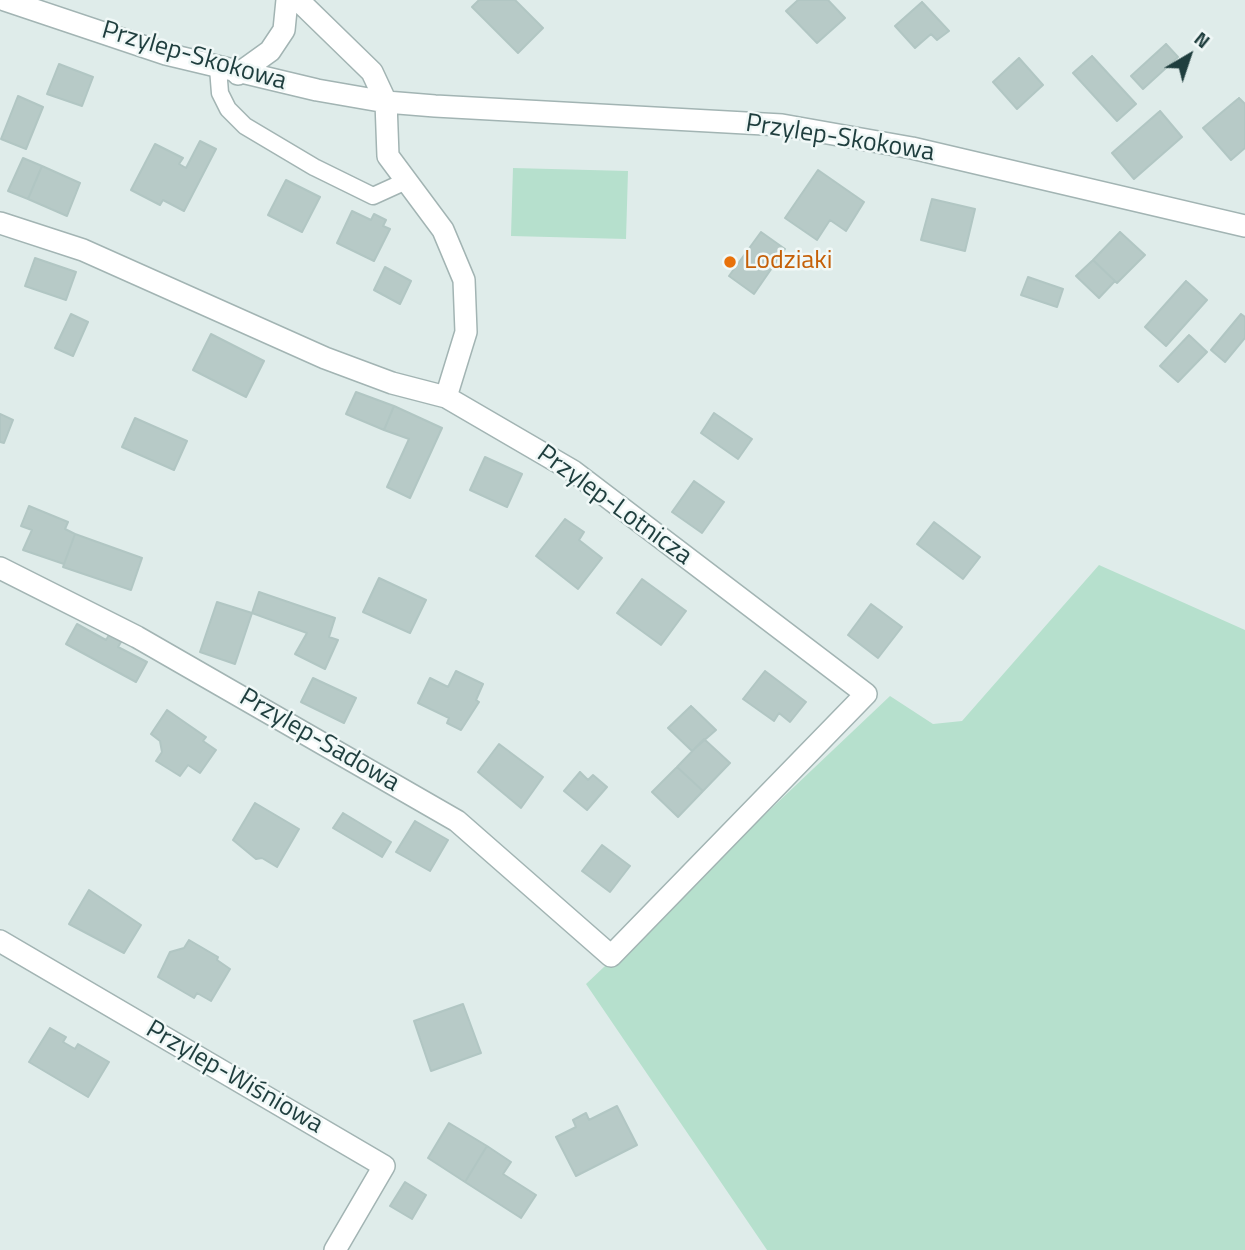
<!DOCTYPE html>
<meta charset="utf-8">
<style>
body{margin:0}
#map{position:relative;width:1245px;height:1250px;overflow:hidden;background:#dfecea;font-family:"Titillium Web",sans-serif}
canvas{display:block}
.north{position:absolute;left:1154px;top:21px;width:70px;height:70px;-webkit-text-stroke:5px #f0f8f7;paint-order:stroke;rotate:39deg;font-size:19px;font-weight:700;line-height:28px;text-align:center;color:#1f3e3e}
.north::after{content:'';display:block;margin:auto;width:24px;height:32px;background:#1f3e3e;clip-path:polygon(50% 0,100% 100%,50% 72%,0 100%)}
</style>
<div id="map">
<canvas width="1245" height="1250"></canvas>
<div class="north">N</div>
</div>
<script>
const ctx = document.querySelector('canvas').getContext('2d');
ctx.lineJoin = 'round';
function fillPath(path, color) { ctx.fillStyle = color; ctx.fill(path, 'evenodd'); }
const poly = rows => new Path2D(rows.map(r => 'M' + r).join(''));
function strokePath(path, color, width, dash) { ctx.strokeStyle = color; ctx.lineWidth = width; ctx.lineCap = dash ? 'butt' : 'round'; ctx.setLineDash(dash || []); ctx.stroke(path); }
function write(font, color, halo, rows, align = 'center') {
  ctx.font = font + ' "Titillium Web",sans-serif'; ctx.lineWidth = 5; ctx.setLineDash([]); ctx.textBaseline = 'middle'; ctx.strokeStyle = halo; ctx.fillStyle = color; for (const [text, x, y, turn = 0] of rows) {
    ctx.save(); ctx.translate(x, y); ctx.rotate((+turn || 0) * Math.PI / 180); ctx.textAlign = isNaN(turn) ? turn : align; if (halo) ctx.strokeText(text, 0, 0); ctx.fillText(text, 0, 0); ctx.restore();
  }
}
fillPath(poly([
 [513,168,628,171,626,239,511,236],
 [1099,565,1245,630,1245,1250,767,1250,586,984,890,696,933,724,962,721]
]), '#b6e0cd');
const building = poly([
 [479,0,515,0,543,28,518,53,472,7,479,0],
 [798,0,828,0,845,18,817,43,786,11,798,0],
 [922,2,949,31,937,40,931,34,915,48,895,26,922,2],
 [1166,44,1178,57,1143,89,1131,76,1166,44],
 [1092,56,1136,104,1117,121,1073,73,1092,56],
 [1019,58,1043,85,1017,109,993,82,1019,58],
 [59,64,93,77,82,106,47,94,59,64],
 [18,96,43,107,26,149,1,139,18,96],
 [1239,98,1245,104,1245,148,1231,160,1203,128,1239,98],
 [1160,111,1182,137,1134,179,1112,153,1160,111],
 [200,141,216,149,184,211,163,200,160,205,131,190,155,144,183,158,179,164,186,168,200,141],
 [23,158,42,166,28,199,8,191,23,158],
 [42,166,80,183,67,216,28,199,42,166],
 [818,170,864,202,846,231,830,220,817,240,785,218,818,170],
 [286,180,320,197,302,232,268,215,286,180],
 [932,199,975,209,965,251,921,240,932,199],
 [352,211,371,220,374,214,386,220,383,226,390,229,374,261,337,243,352,211],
 [761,232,785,249,754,294,729,276,761,232],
 [1120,232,1145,255,1117,283,1093,260,1120,232],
 [35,258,76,272,66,300,25,286,35,258],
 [1093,260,1115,281,1099,298,1076,276,1093,260],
 [385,267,411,281,400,304,374,290,385,267],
 [1028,277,1063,289,1057,307,1021,295,1028,277],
 [1186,281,1207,300,1166,346,1145,327,1186,281],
 [71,314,88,322,73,356,55,348,71,314],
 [1241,314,1245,317,1245,338,1225,362,1211,350,1241,314],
 [211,334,264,361,246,397,193,370,211,334],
 [1189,335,1207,352,1178,382,1160,366,1189,335],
 [356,392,394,406,384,430,346,414,356,392],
 [394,406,442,428,410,498,387,487,409,439,384,430,394,406],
 [714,413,752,439,738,459,701,433,714,413],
 [0,414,13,420,4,443,0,442,0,414],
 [135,418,187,441,174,470,122,447,135,418],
 [485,457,522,474,507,507,470,490,485,457],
 [694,481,724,502,702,533,672,512,694,481],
 [29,506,68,522,65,529,75,534,64,564,23,550,32,530,21,526,29,506],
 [565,519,584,532,579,540,602,558,578,589,536,556,565,519],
 [934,522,980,557,963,579,917,544,934,522],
 [75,534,142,558,131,590,63,567,75,534],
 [379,578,426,600,410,633,363,612,379,578],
 [642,579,686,611,661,645,617,613,642,579],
 [259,592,335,618,329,637,338,640,325,669,295,654,307,633,252,613,259,592],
 [217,602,252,613,235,664,200,652,217,602],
 [871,604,902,627,878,658,848,635,871,604],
 [77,624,106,640,109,635,121,642,118,647,147,662,136,682,66,644,77,624],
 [456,671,483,684,476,700,479,702,461,730,447,723,449,718,418,703,430,678,448,687,456,671],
 [765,671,806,702,790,722,779,713,774,721,743,699,765,671],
 [313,678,356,698,344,723,301,702,313,678],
 [691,706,716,730,692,751,668,728,691,706],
 [167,710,206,737,203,741,216,750,200,773,188,765,180,776,156,761,162,752,160,741,151,734,167,710],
 [704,739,730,763,703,791,677,767,704,739],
 [499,744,543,777,521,808,478,772,499,744],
 [677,767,703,791,678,817,652,792,677,767],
 [580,772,588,780,593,775,607,787,587,810,564,791,580,772],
 [255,803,299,829,277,867,262,858,256,859,233,840,255,803],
 [343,813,391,842,382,857,333,828,343,813],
 [415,821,448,840,430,871,396,852,415,821],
 [602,845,630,866,610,892,582,871,602,845],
 [89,890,141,925,124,953,69,924,89,890],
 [189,940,218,957,217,960,230,969,211,1001,197,993,194,998,158,977,170,952,184,948,189,940],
 [463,1004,481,1053,431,1071,414,1021,463,1004],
 [50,1028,66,1037,63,1042,75,1049,78,1044,109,1062,88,1097,29,1062,50,1028],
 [617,1106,637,1145,576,1176,556,1137,576,1127,573,1120,586,1113,589,1120,617,1106],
 [449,1123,487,1146,465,1182,428,1158,449,1123],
 [487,1146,511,1162,503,1174,536,1195,521,1218,465,1182,487,1146],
 [405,1182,426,1195,412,1219,390,1206,405,1182]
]);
fillPath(building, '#b7cac7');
strokePath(building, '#b1c6c3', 2);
const service = poly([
 [218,68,220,93,228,109,245,126,314,167,373,196,406,181]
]);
const minor = poly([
 [5,0,166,54,317,90,386,102,435,106,782,125,912,148,1245,226],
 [298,0,372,72,386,102,388,156,443,230,464,280,466,332,446,397],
 [238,74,270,51,284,30,287,0],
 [0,223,83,250,325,358,392,383,446,397,573,471,866,694,611,956,457,821,137,637,0,568],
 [0,941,384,1166,335,1250]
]);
strokePath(service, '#a2b4b3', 19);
strokePath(minor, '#a2b4b3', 24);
strokePath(service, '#fff', 16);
strokePath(minor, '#fff', 21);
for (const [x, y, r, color] of [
 [730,262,7,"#e8710a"]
]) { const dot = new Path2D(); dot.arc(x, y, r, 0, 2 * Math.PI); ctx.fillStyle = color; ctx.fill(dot); strokePath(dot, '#f0f8f7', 2.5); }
write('26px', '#1f3e3e', '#f0f8f7', [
 ["Przylep-Skokowa",194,57,16],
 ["Przylep-Skokowa",840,139,9],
 ["Przylep-Lotnicza",614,506,36],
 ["Przylep-Sadowa",319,741,30],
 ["Przylep-Wiśniowa",234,1078,30]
]);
write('26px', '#c56008', '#f0f8f7', [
 ["Lodziaki",744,262]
], 'left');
</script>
